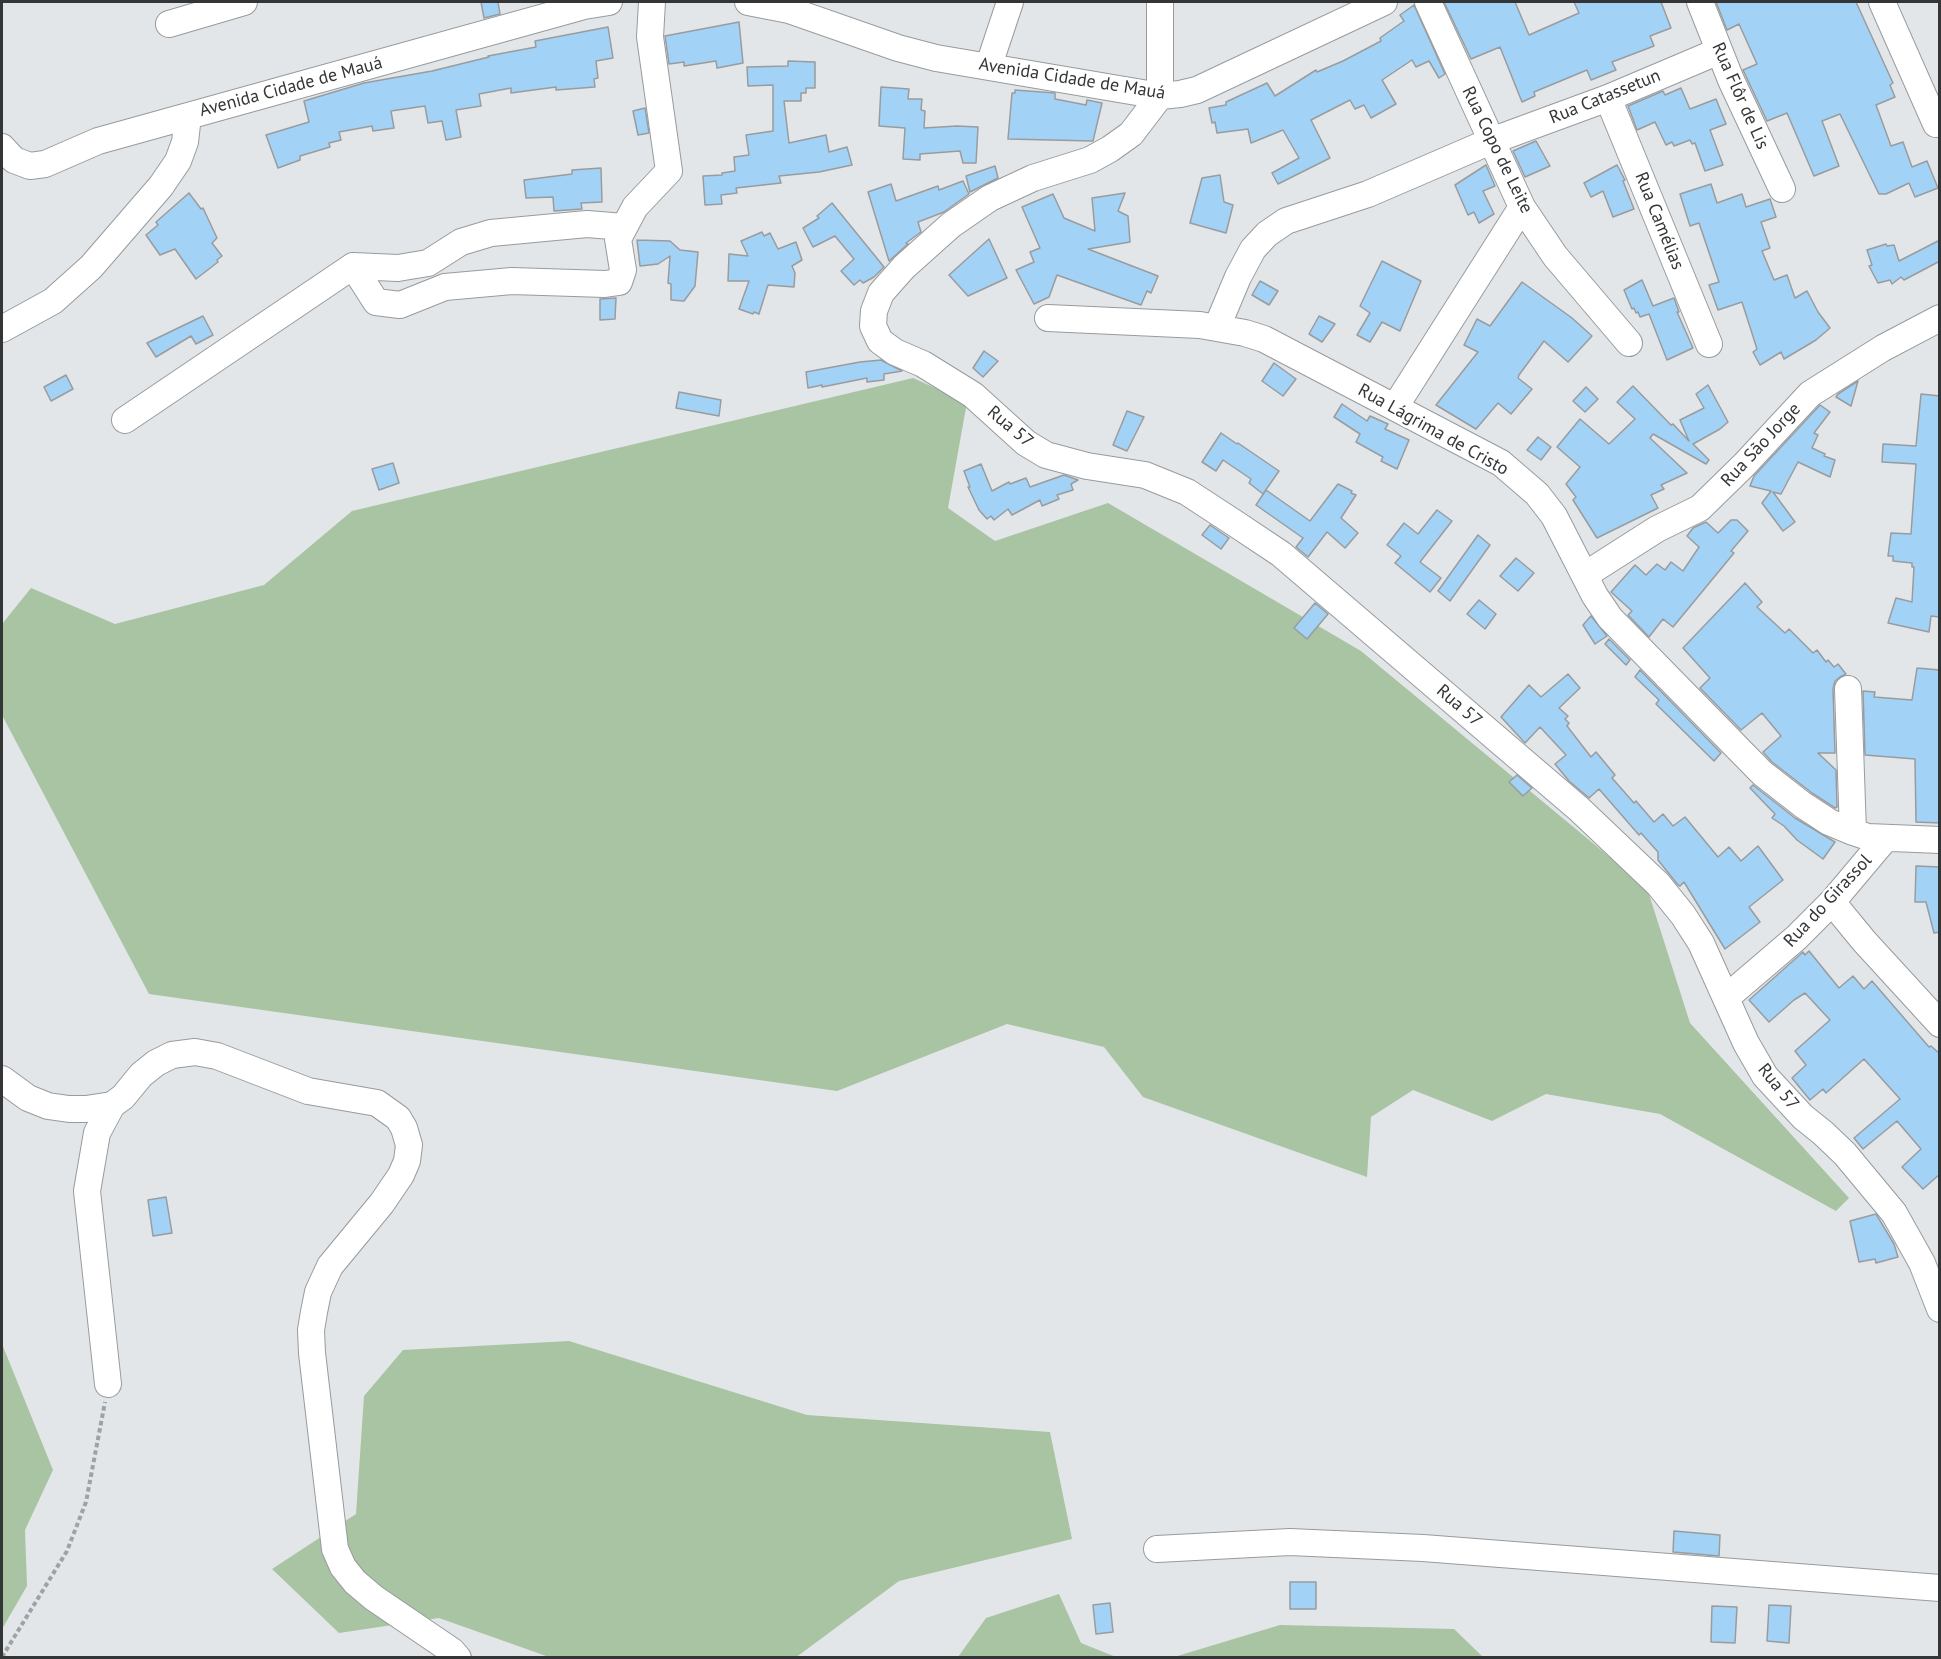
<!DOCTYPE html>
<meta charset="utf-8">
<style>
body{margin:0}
#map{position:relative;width:1941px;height:1659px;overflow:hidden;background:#e2e6e8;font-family:"PT Sans",sans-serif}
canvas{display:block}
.frame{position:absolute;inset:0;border:3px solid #333536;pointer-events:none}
</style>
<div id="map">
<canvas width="1941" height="1659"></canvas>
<div class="frame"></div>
</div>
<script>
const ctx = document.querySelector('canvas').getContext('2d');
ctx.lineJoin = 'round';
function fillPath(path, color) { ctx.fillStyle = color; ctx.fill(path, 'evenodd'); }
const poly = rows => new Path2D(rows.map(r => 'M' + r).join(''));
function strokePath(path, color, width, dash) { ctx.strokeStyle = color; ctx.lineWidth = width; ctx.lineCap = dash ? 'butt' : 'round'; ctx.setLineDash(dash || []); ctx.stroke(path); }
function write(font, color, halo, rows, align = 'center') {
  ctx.font = font + ' "PT Sans",sans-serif'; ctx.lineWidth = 5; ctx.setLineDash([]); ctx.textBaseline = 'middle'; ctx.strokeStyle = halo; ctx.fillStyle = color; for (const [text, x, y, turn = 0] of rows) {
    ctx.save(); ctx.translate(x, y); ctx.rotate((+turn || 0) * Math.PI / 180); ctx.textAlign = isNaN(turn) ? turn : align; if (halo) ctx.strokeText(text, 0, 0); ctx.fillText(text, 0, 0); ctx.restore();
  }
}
fillPath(poly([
 [913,378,967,402,948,508,995,541,1108,503,1361,651,1647,888,1690,1023,1849,1198,1836,1211,1660,1114,1546,1094,1492,1121,1413,1090,1371,1117,1367,1177,1143,1097,1104,1047,1007,1024,837,1091,149,994,2,715,2,624,31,588,115,624,264,585,352,511],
 [569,1341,807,1415,1050,1432,1072,1539,899,1581,795,1658,549,1657,439,1618,339,1633,272,1569,356,1514,364,1396,403,1350],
 [2,1344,53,1470,25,1530,27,1586,2,1629],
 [1059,1594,1081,1643,1116,1657,958,1657,986,1618],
 [1280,1625,1454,1629,1483,1657,1174,1657]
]), '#a8c4a3');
const building = poly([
 [481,2,498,2,500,14,484,18,481,2],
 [1444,2,1515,2,1529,35,1579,13,1574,2,1661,2,1671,28,1650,36,1654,46,1612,62,1616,70,1591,80,1587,70,1534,92,1535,96,1522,102,1500,47,1471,59,1444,2],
 [1716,2,1856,2,1893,83,1890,85,1895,97,1876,105,1891,146,1903,142,1912,167,1927,161,1938,188,1915,197,1909,183,1886,194,1879,194,1840,114,1822,121,1839,166,1814,176,1787,113,1767,121,1743,70,1757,64,1739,24,1727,30,1716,2],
 [1414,5,1445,74,1439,78,1429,61,1416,67,1412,60,1382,80,1396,104,1371,118,1364,105,1355,109,1350,100,1311,120,1330,158,1278,184,1272,173,1299,158,1283,130,1251,143,1248,129,1217,133,1215,122,1212,123,1209,108,1226,105,1226,102,1267,83,1275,96,1316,70,1317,72,1343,61,1381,41,1380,38,1404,21,1400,15,1414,5],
 [739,22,743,63,717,68,716,61,684,66,684,62,669,64,665,36,739,22],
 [608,27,613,58,596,61,598,78,594,79,595,87,556,90,556,87,511,93,511,88,479,94,481,106,456,110,461,137,446,140,442,121,428,123,425,106,391,111,394,128,373,131,372,126,339,132,341,140,329,143,330,147,300,156,300,160,278,168,266,135,309,122,304,101,364,83,432,71,489,57,488,56,536,47,535,41,608,27],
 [788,61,815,62,815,88,806,88,806,93,801,93,801,101,784,101,789,143,826,135,829,152,847,147,852,165,819,172,779,176,781,183,736,188,737,193,721,195,722,204,705,205,703,176,722,175,722,173,735,171,734,157,749,155,746,135,773,131,773,85,748,86,747,67,788,66,788,61],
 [881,87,909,89,908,99,922,99,921,110,925,111,924,128,957,126,978,127,976,163,963,163,960,151,920,154,920,160,903,159,905,128,879,126,881,87],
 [1681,88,1690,109,1716,99,1726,124,1710,130,1723,165,1705,171,1695,143,1692,144,1690,140,1674,146,1672,142,1666,145,1655,122,1637,130,1628,106,1663,91,1665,95,1681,88],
 [1015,90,1055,93,1055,99,1086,105,1087,100,1102,103,1093,141,1008,139,1012,93,1015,93,1015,90],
 [645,108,649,133,638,135,633,111,645,108],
 [1536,141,1550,166,1525,177,1513,151,1536,141],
 [1486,165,1495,186,1483,191,1494,214,1479,223,1474,212,1468,215,1455,185,1486,165],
 [1617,165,1625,180,1623,181,1634,209,1613,217,1603,191,1591,197,1584,183,1617,165],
 [995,166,998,178,970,192,966,176,995,166],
 [601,168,602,202,581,203,582,209,554,211,553,197,526,198,524,180,572,174,572,170,601,168],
 [1220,175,1224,202,1233,205,1226,233,1190,223,1202,178,1220,175],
 [963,181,969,194,944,212,918,222,921,232,906,243,908,244,889,261,868,192,891,184,896,201,938,186,939,190,963,181],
 [1711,184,1717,203,1742,194,1746,207,1770,199,1776,217,1761,222,1770,248,1762,251,1774,280,1787,275,1795,298,1807,291,1818,312,1830,328,1816,340,1784,359,1781,352,1760,365,1753,352,1757,349,1742,302,1718,310,1709,285,1719,282,1699,223,1690,226,1680,194,1711,184],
 [189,193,201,209,203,208,217,238,212,243,222,256,217,260,218,262,196,279,175,249,160,255,146,235,158,225,156,222,189,193],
 [1125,193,1118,211,1128,216,1130,242,1088,249,1158,276,1151,293,1147,291,1141,305,1057,275,1049,297,1034,304,1016,270,1034,262,1030,252,1040,248,1022,207,1053,194,1064,218,1095,231,1092,198,1125,193],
 [832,203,884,267,874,277,863,283,860,280,854,285,841,271,854,259,835,236,813,247,803,228,819,218,817,216,832,203],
 [762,232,764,236,770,233,778,249,796,242,802,260,792,266,795,273,794,287,768,285,759,314,754,312,753,314,739,309,749,281,728,281,729,254,748,256,741,241,762,232],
 [989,239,1007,278,968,296,949,275,989,239],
 [637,240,670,241,680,250,698,252,695,286,684,301,671,300,671,284,668,283,670,256,658,264,640,266,637,240],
 [1940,240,1940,261,1904,280,1901,277,1892,284,1890,280,1878,283,1869,266,1872,265,1867,250,1886,244,1887,246,1894,245,1899,261,1940,240],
 [1382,261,1421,281,1400,331,1382,322,1370,342,1357,335,1370,313,1360,306,1382,261],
 [1642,280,1653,306,1674,298,1679,312,1677,312,1693,348,1667,360,1649,314,1640,317,1638,312,1636,313,1634,308,1632,309,1624,290,1642,280],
 [1260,281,1278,291,1269,305,1252,295,1260,281],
 [1522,282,1572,318,1592,336,1568,362,1544,341,1519,375,1518,378,1532,389,1511,414,1498,403,1476,429,1436,405,1478,352,1464,345,1477,319,1490,326,1522,282],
 [616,298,615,319,600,320,600,299,616,298],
 [203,316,213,335,196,344,191,336,156,357,147,343,203,316],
 [1319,316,1335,324,1322,342,1309,334,1319,316],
 [984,351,998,361,983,377,973,368,984,351],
 [881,360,902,371,884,374,884,380,867,382,867,378,822,387,822,385,808,388,806,372,860,362,881,360],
 [1274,363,1296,379,1283,396,1262,381,1274,363],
 [66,375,73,389,51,401,44,387,66,375],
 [1858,381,1851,406,1836,397,1838,394,1858,381],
 [1708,385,1728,422,1720,429,1693,444,1709,460,1706,464,1653,434,1650,438,1687,473,1661,485,1664,489,1651,495,1658,508,1597,538,1573,500,1576,497,1566,484,1580,467,1557,447,1580,419,1609,444,1635,419,1617,402,1633,386,1671,425,1673,424,1689,441,1680,420,1704,408,1696,394,1708,385],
 [1586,387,1598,399,1585,412,1573,401,1586,387],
 [679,392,721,400,719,416,676,408,679,392],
 [1921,394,1940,396,1940,617,1931,616,1929,632,1888,623,1896,598,1912,602,1914,567,1912,567,1912,563,1893,561,1893,556,1888,556,1891,533,1911,534,1916,464,1882,462,1883,444,1916,446,1921,394],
 [1342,404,1367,421,1370,416,1388,424,1385,429,1409,440,1397,469,1381,461,1383,457,1356,442,1360,434,1334,417,1342,404],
 [1820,405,1830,412,1814,433,1818,435,1812,448,1825,454,1824,456,1835,460,1830,477,1798,462,1781,494,1773,492,1795,522,1783,531,1762,503,1771,491,1750,486,1754,476,1820,405],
 [1127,411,1144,417,1127,451,1113,445,1127,411],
 [1221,433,1237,444,1238,443,1279,471,1263,494,1249,483,1251,479,1223,460,1216,471,1202,462,1221,433],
 [1538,437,1551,447,1541,460,1527,450,1538,437],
 [393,463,399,483,379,490,372,469,393,463],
 [981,464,992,491,1009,482,1010,484,1026,478,1030,487,1064,475,1078,480,1071,484,1073,490,1057,495,1059,499,1042,506,1040,500,1012,515,1008,509,994,520,991,516,987,519,979,510,968,487,970,487,964,471,981,464],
 [1338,484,1352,491,1351,493,1356,495,1341,518,1358,533,1345,548,1327,532,1308,557,1296,547,1303,538,1256,505,1266,490,1310,521,1338,484],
 [1437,510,1452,521,1420,562,1441,578,1430,592,1395,563,1401,556,1387,545,1404,523,1418,534,1437,510],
 [1731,520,1737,520,1748,531,1731,551,1734,553,1673,627,1663,619,1649,637,1628,615,1632,611,1611,592,1635,565,1646,575,1657,564,1665,570,1671,562,1683,571,1699,547,1687,536,1693,528,1706,522,1718,533,1731,520],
 [1210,525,1229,538,1221,549,1202,535,1210,525],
 [1478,535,1490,545,1450,601,1438,591,1478,535],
 [1516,558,1534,573,1518,591,1500,576,1516,558],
 [1745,583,1762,602,1757,607,1785,633,1789,629,1813,653,1817,650,1826,662,1828,660,1834,667,1838,664,1846,674,1840,677,1835,681,1833,689,1835,753,1818,753,1836,770,1837,807,1835,808,1812,793,1772,762,1763,752,1781,736,1762,713,1741,730,1700,688,1710,678,1683,648,1745,583],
 [1479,600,1496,614,1485,629,1467,614,1479,600],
 [1315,603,1328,614,1307,639,1294,628,1315,603],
 [1591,616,1607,636,1595,644,1583,625,1591,616],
 [1609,639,1630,660,1626,665,1605,644,1609,639],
 [1917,668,1940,670,1940,823,1916,822,1915,759,1865,755,1863,691,1875,692,1874,697,1912,700,1917,668],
 [1640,670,1721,753,1714,761,1656,704,1659,700,1635,677,1640,670],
 [1568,674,1580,688,1559,708,1568,716,1565,719,1569,723,1567,726,1591,757,1596,752,1615,775,1612,778,1634,803,1636,801,1654,822,1663,814,1673,826,1685,817,1718,857,1729,847,1741,861,1758,846,1783,880,1749,907,1760,922,1725,949,1684,882,1680,886,1678,885,1658,860,1658,852,1641,833,1639,835,1599,789,1589,798,1569,781,1555,764,1566,755,1540,727,1525,743,1501,717,1529,685,1541,697,1568,674],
 [1517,775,1532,788,1523,796,1509,782,1517,775],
 [1753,785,1795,818,1835,842,1823,859,1797,840,1784,826,1772,818,1775,814,1750,788,1753,785],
 [1916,866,1940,867,1940,932,1934,933,1926,902,1915,902,1916,866],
 [1809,951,1839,988,1853,976,1864,989,1872,981,1929,1047,1931,1046,1940,1054,1940,1174,1923,1189,1902,1167,1921,1149,1897,1121,1863,1149,1854,1138,1900,1099,1864,1059,1826,1093,1823,1089,1810,1100,1792,1078,1806,1065,1795,1051,1830,1020,1805,993,1794,1000,1769,1022,1749,1000,1803,952,1805,955,1809,951],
 [166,1197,172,1233,153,1236,148,1200,166,1197],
 [1876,1214,1894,1244,1898,1257,1876,1263,1875,1259,1859,1262,1850,1221,1876,1214],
 [1674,1531,1720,1535,1719,1556,1673,1552,1674,1531],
 [1290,1582,1316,1582,1316,1609,1290,1609,1290,1582],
 [1110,1603,1113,1632,1096,1634,1093,1605,1110,1603],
 [1769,1605,1791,1606,1789,1643,1767,1641,1769,1605],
 [1712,1606,1737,1607,1735,1643,1711,1642,1712,1606]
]);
fillPath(building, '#a3d2f7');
strokePath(building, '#999c9e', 1.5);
const minor = poly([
 [748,2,789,10,898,48,936,58,1160,96,1180,94,1197,90,1384,2],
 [1160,2,1160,96],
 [1428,2,1522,207,1555,256,1629,343],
 [1700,2,1731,80,1782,189],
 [1882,2,1936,124],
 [169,24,244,2],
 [989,65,1010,2],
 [1160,96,1131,134,1110,149,1090,160,1033,178,990,198,951,225,904,267,881,293,874,311,873,326,880,341,895,352,923,364,973,395,1026,443,1046,455,1087,466,1145,475,1187,492,1236,524,1281,554,1579,809,1658,884,1683,915,1701,943,1746,1043,1765,1076,1803,1117,1823,1133,1845,1154,1894,1213,1922,1263,1940,1309],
 [1608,98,1709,344],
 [2,147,14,160,30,166,45,164,98,141,584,6,609,2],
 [353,266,398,268,428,263,461,242,491,233,587,224,624,227],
 [1048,318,1200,325,1245,333,1264,339,1501,463,1537,494,1554,516,1595,596,1610,618,1762,773,1803,805,1829,822,1853,832,1868,837,1940,840],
 [1217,327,1238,277,1253,249,1267,234,1286,221,1368,194,1491,141,1608,98,1719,51],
 [2,329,53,301,91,267,161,186,178,161,185,142,188,116],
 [1395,407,1522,207],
 [125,420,353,266,376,302,400,305,445,287,512,281,605,284,619,282,623,270,618,239,635,207,669,171,650,37,652,2],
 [1585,575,1657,529,1700,508,1744,465,1810,394,1883,348,1940,318],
 [1848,689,1853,832],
 [1832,902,1864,941,1940,1024],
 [1727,997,1796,938,1832,902,1885,839],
 [2,1079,28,1098,48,1106,69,1109,86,1109,112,1105,123,1097,141,1075,156,1063,172,1055,195,1052,217,1056,308,1091,377,1103,398,1118,404,1128,409,1145,407,1161,401,1175,382,1203,330,1266,318,1292,314,1312,311,1330,312,1353,335,1549,343,1567,355,1582,374,1598,452,1651,458,1658],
 [108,1384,87,1191,97,1133,112,1105],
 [1157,1549,1290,1542,1423,1548,1940,1588]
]);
strokePath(minor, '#989b9d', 28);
strokePath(poly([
 [2,1657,67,1551,86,1502,105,1402]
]), '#9fa2a4', 4, [4.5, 3]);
strokePath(minor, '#fff', 26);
write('18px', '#333536', '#fff', [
 ["Avenida Cidade de Mauá",1072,79,9],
 ["Avenida Cidade de Mauá",291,87,-15],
 ["Rua Flôr de Lis",1740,96,66],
 ["Rua Catassetun",1605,97,-22],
 ["Rua Copo de Leite",1497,150,64],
 ["Rua Camélias",1659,221,68],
 ["Rua 57",1010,427,40],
 ["Rua Lágrima de Cristo",1433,430,29],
 ["Rua São Jorge",1761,445,-47],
 ["Rua 57",1459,706,41],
 ["Rua do Girassol",1828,901,-47],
 ["Rua 57",1778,1087,51]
]);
</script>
